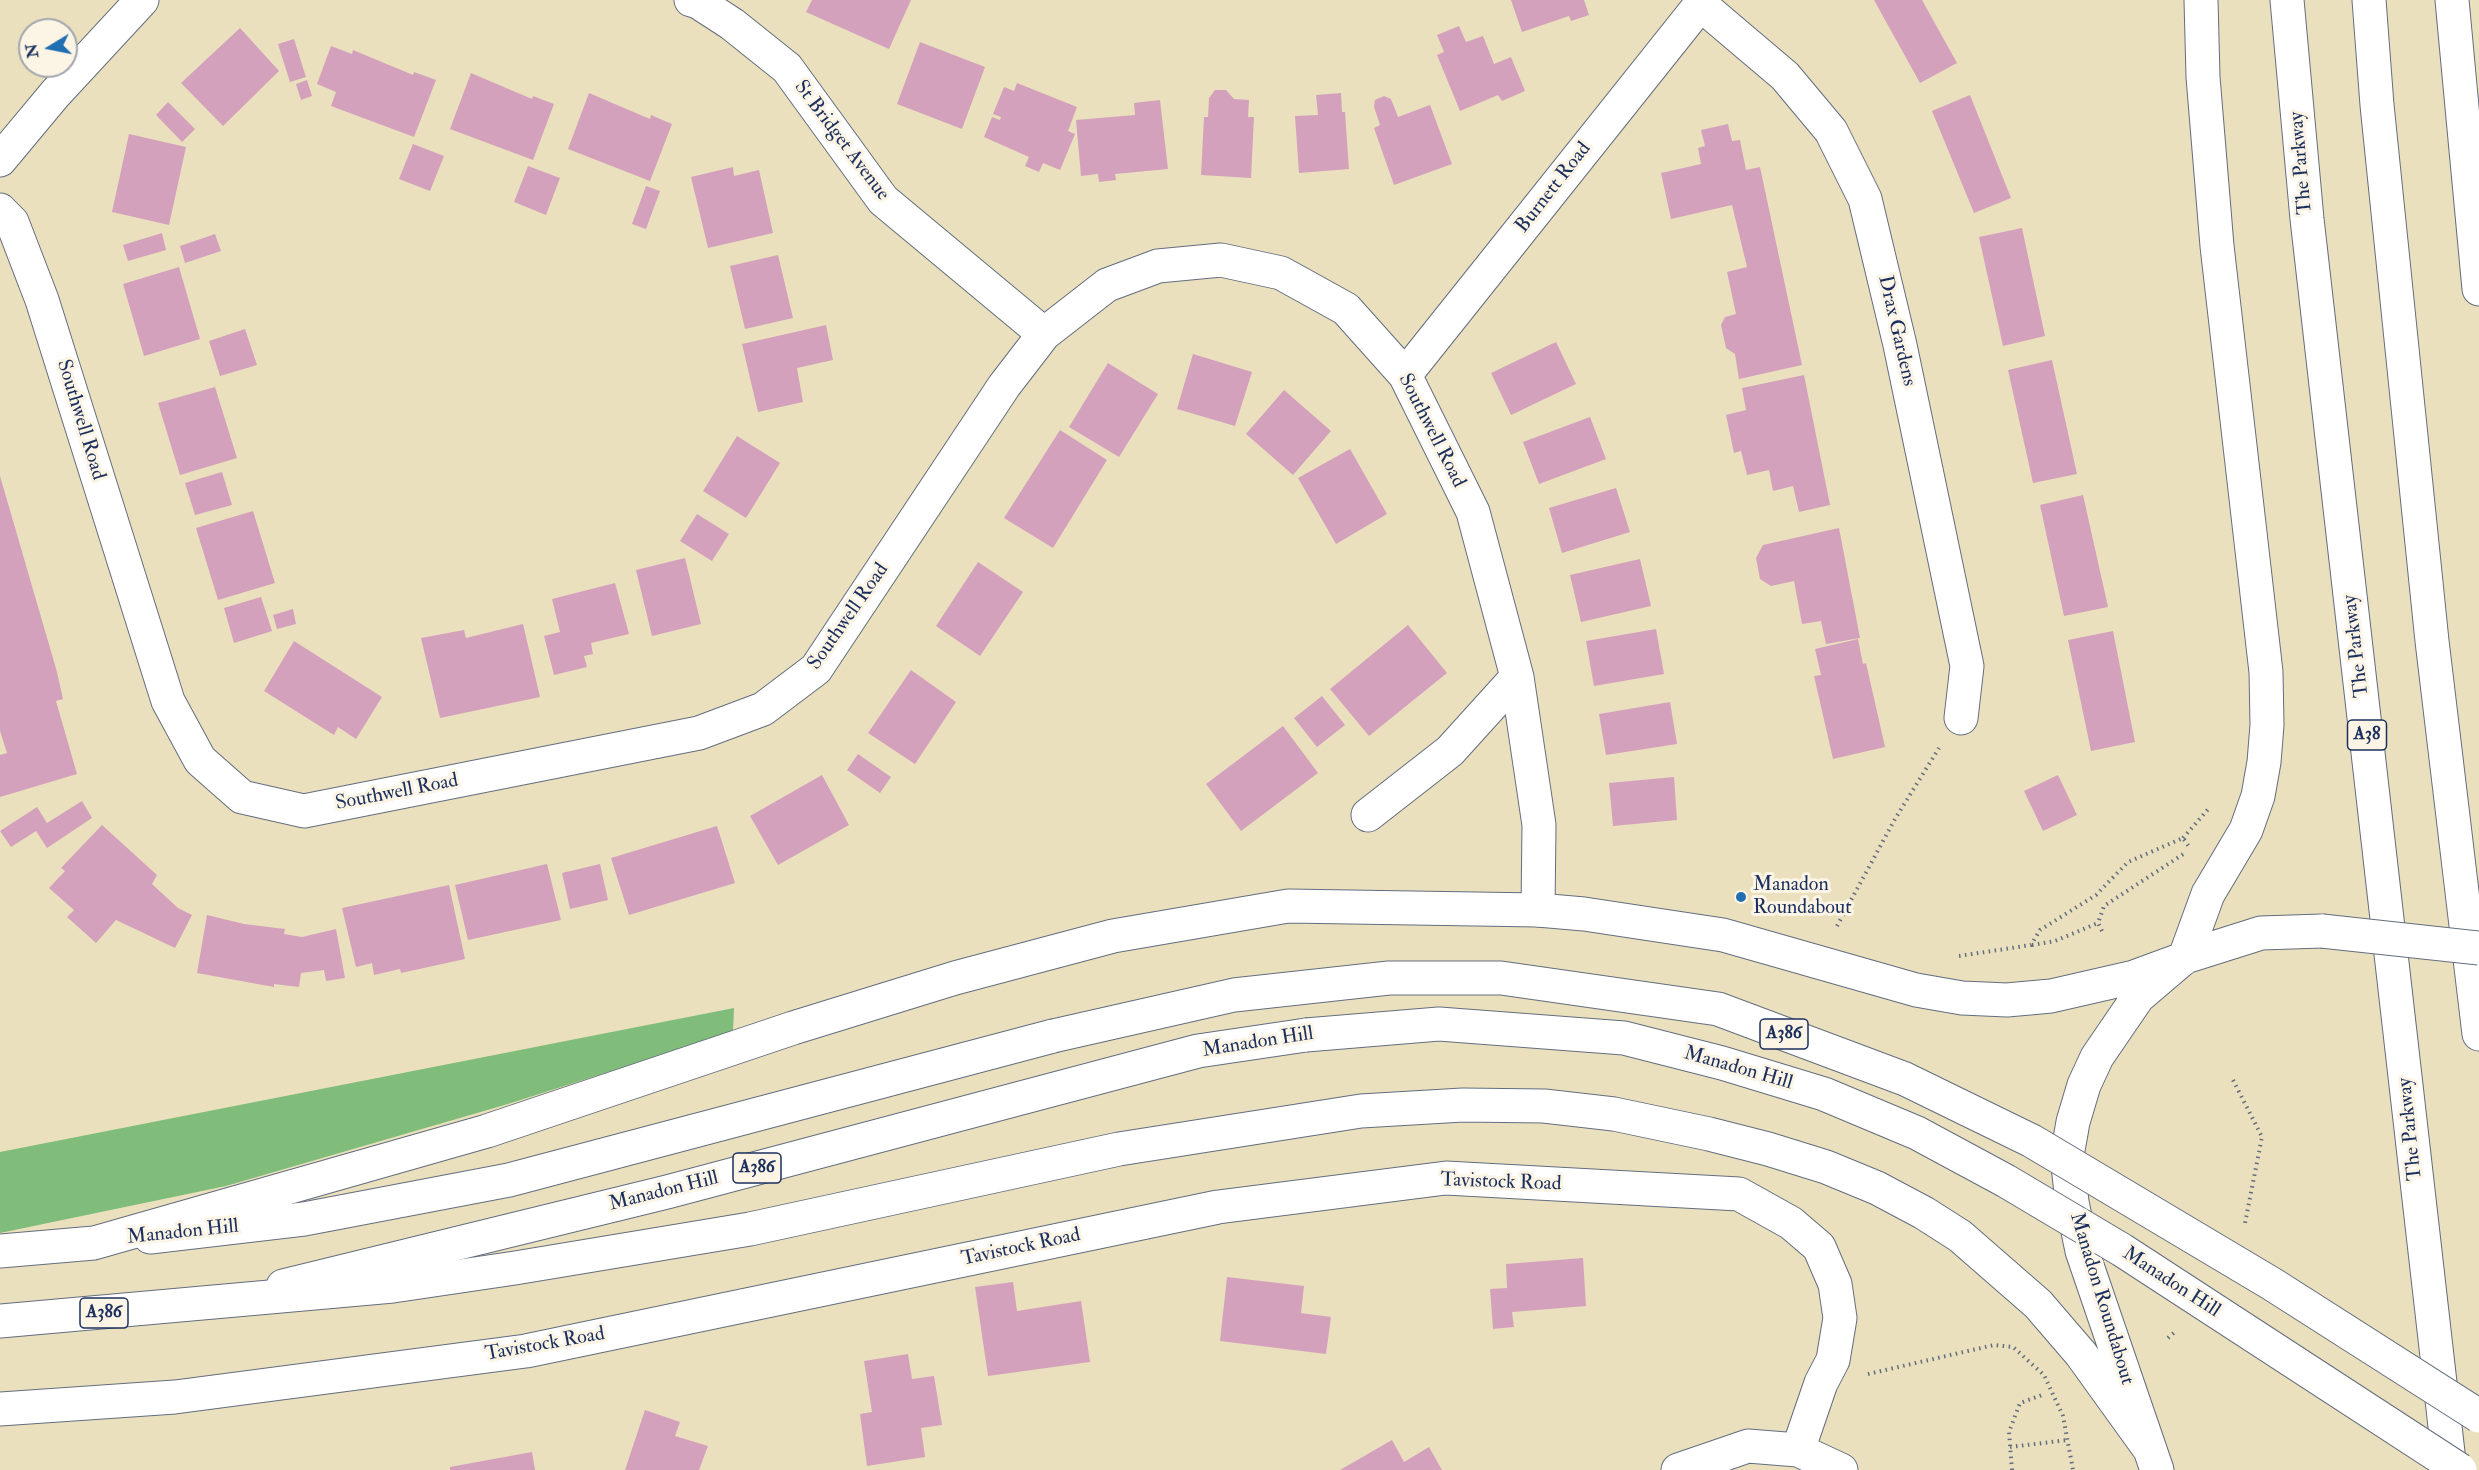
<!DOCTYPE html>
<style>
body{margin:0}
#map{position:relative;width:2479px;height:1470px;overflow:hidden;background:#eae0bd;font-family:"IM FELL Double Pica",serif}
canvas{display:block}
.north{position:absolute;left:18px;top:18px;width:60px;height:60px;box-sizing:border-box;background:#fcf5e5;border:2px solid #a2a6af;border-radius:50%;rotate:260deg;font-size:16px;font-weight:700;line-height:24px;text-align:center;color:#1b2f5e}
.north::after{content:'';display:block;margin:auto;width:21px;height:27px;background:#1f6fb2;clip-path:polygon(50% 0,100% 100%,50% 72%,0 100%)}
</style>
<div id="map">
<canvas width="2479" height="1470"></canvas>
<div class="north">N</div>
</div>
<script>
const ctx = document.querySelector('canvas').getContext('2d');
ctx.lineJoin = 'round';
function fillPath(path, color) { ctx.fillStyle = color; ctx.fill(path, 'evenodd'); }
const poly = rows => new Path2D(rows.map(r => 'M' + r).join(''));
function strokePath(path, color, width, dash) { ctx.strokeStyle = color; ctx.lineWidth = width; ctx.lineCap = dash ? 'butt' : 'round'; ctx.setLineDash(dash || []); ctx.stroke(path); }
function write(font, color, halo, rows, align = 'center') {
  ctx.font = font + ' "IM FELL Double Pica",serif'; ctx.lineWidth = 6; ctx.setLineDash([]); ctx.textBaseline = 'middle'; ctx.strokeStyle = halo; ctx.fillStyle = color; for (const [text, x, y, turn = 0] of rows) {
    ctx.save(); ctx.translate(x, y); ctx.rotate((+turn || 0) * Math.PI / 180); ctx.textAlign = isNaN(turn) ? turn : align; if (halo) ctx.strokeText(text, 0, 0); ctx.fillText(text, 0, 0); ctx.restore();
  }
}
fillPath(poly([
 [734,1008,733,1032,508,1104,226,1186,0,1233,0,1152]
]), '#80bc7a');
fillPath(poly([
 [812,0,911,0,889,49,806,12],
 [1511,0,1584,0,1589,15,1571,21,1569,16,1522,32],
 [1874,0,1922,0,1957,63,1920,83],
 [1459,26,1466,42,1483,36,1494,64,1511,57,1525,91,1502,101,1498,95,1460,111,1437,55,1444,52,1437,35],
 [240,28,279,71,223,126,181,83],
 [294,39,306,77,290,82,278,44],
 [920,42,985,67,962,129,897,104],
 [331,46,352,54,353,50,413,75,414,72,436,80,414,137,331,106,336,92,317,84],
 [471,73,532,99,533,96,554,104,533,160,450,129],
 [307,80,312,96,301,100,296,84],
 [1017,83,1077,107,1068,131,1075,134,1060,170,1043,163,1039,172,1025,166,1029,157,984,137,992,117,1000,120,1001,117,993,114,1004,87,1014,91],
 [1215,90,1226,90,1234,99,1249,100,1248,117,1254,117,1251,178,1201,175,1204,117,1208,117,1209,98],
 [589,93,650,119,651,115,672,124,650,181,568,149],
 [1341,93,1342,112,1345,112,1349,169,1299,173,1295,116,1318,115,1316,95],
 [1970,95,2011,198,1974,213,1932,111],
 [1384,96,1391,99,1398,117,1430,105,1452,164,1394,185,1374,128,1380,125,1374,107,1375,100],
 [1160,100,1168,169,1115,174,1116,180,1099,182,1098,174,1081,176,1076,120,1135,115,1134,103],
 [168,102,195,129,182,142,156,115],
 [1728,124,1732,141,1740,140,1746,170,1760,167,1802,365,1739,379,1735,354,1726,348,1721,325,1725,317,1736,314,1727,272,1747,267,1732,205,1671,219,1661,173,1701,164,1698,148,1705,146,1701,130],
 [129,134,186,147,169,225,112,212],
 [413,144,444,156,430,191,399,179],
 [528,166,560,178,546,215,514,202],
 [733,167,734,176,759,170,773,233,708,248,691,177],
 [646,186,660,191,646,229,632,224],
 [2022,228,2045,336,2003,346,1979,237],
 [162,233,166,250,128,261,123,245],
 [215,234,221,251,185,263,180,246],
 [778,255,793,318,745,329,730,266],
 [179,267,200,339,144,356,123,284],
 [826,325,833,360,797,368,803,402,758,412,742,344],
 [245,329,257,365,220,376,209,341],
 [1556,342,1576,384,1511,415,1491,373],
 [1193,354,1252,372,1235,426,1177,409],
 [2052,360,2077,474,2033,483,2008,370],
 [1108,363,1158,394,1119,457,1069,427],
 [1804,375,1830,505,1799,512,1793,486,1773,491,1769,470,1747,475,1741,451,1734,453,1726,415,1746,410,1742,388],
 [215,387,237,458,180,475,158,403],
 [1284,390,1331,431,1293,475,1246,434],
 [1590,417,1606,459,1539,484,1523,442],
 [1060,430,1107,460,1053,548,1004,518],
 [737,436,780,463,746,518,703,491],
 [1350,449,1387,514,1336,544,1298,478],
 [222,472,232,505,195,515,185,483],
 [0,476,57,672,63,699,56,701,77,774,0,797,0,755,7,753,0,731],
 [1616,488,1630,532,1562,553,1549,508],
 [2083,495,2108,607,2064,616,2040,505],
 [253,511,275,583,218,600,196,528],
 [697,514,729,534,712,561,680,541],
 [1839,528,1860,638,1826,644,1821,621,1802,624,1794,581,1771,586,1760,579,1756,558,1763,545],
 [685,558,701,624,652,636,636,570],
 [1640,559,1651,606,1581,622,1570,575],
 [978,562,1023,592,980,656,936,626],
 [615,583,629,634,591,643,593,654,584,656,587,667,554,675,544,636,560,632,552,599],
 [261,597,272,631,234,643,224,608],
 [293,609,296,624,277,629,273,615],
 [523,624,540,697,440,718,421,638,464,630,466,638],
 [1408,625,1447,673,1369,736,1330,689],
 [1656,629,1664,674,1594,686,1586,641],
 [2113,631,2135,742,2091,751,2068,640],
 [1858,639,1863,664,1866,663,1885,747,1833,759,1814,676,1821,675,1815,649],
 [294,641,382,697,356,739,338,727,334,735,264,691],
 [911,670,956,702,915,764,868,733],
 [1322,696,1345,725,1317,747,1294,718],
 [1670,702,1677,744,1606,755,1599,714],
 [1283,726,1318,773,1241,831,1206,784],
 [858,754,891,777,880,793,847,770],
 [822,775,849,825,778,865,750,816],
 [2058,775,2077,815,2043,831,2024,791],
 [1674,777,1677,820,1613,826,1609,783],
 [82,801,92,818,47,848,36,831,11,847,0,831,37,807,47,823],
 [102,825,157,875,152,884,178,908,192,915,175,948,116,920,96,943,67,917,74,910,49,888,65,871,61,868],
 [717,826,735,883,629,915,611,858],
 [547,864,561,920,468,940,455,885],
 [600,864,608,900,570,909,562,873],
 [449,885,465,959,401,973,400,969,374,975,372,963,356,967,342,908],
 [207,915,244,924,285,929,284,934,302,937,336,929,345,978,326,981,324,970,301,973,299,987,274,984,274,987,197,973],
 [1583,1258,1586,1306,1512,1312,1514,1327,1493,1329,1490,1289,1507,1288,1506,1264],
 [1227,1277,1304,1286,1301,1313,1331,1317,1326,1354,1220,1341],
 [1013,1282,1017,1311,1081,1301,1090,1362,988,1376,975,1287],
 [908,1354,912,1379,934,1376,942,1425,921,1428,925,1457,867,1466,860,1414,872,1412,864,1361],
 [645,1410,680,1422,675,1436,708,1446,699,1470,625,1470],
 [1392,1440,1404,1462,1429,1447,1442,1470,1340,1470],
 [532,1452,535,1470,450,1470,450,1467]
]), '#d4a1bc');
const minor = poly([
 [691,0,698,2,732,24,787,68,883,200,1044,334],
 [1700,4,1785,76,1831,131,1865,199,1900,345,1967,666,1961,718],
 [0,160,55,94,142,0],
 [0,210,12,222,42,300,168,701,200,760,242,797,304,811,699,733,763,709,816,669,1004,386,1044,334,1107,285,1158,266,1221,260,1281,273,1346,309,1405,375,1473,512,1517,677,1539,825,1538,910],
 [1405,375,1704,0],
 [1368,815,1450,751,1517,677],
 [0,1409,175,1397,526,1351,1218,1207,1446,1178,1739,1194,1791,1223,1819,1247,1835,1284,1840,1318,1833,1360,1821,1383,1798,1450],
 [1678,1470,1748,1446,1798,1450,1841,1470]
]);
const major = poly([
 [150,1237,304,1219,509,1180,1053,1036],
 [283,1286,667,1192,1198,1051,1306,1035]
]);
const highway = poly([
 [2287,0,2307,219,2450,1470],
 [2369,0,2377,105,2432,641,2479,1034],
 [2452,0,2479,289],
 [2185,957,2208,894,2246,830,2258,796,2264,762,2267,725,2266,672,2217,246,2203,77,2201,0],
 [0,1251,94,1243,487,1131,793,1028,955,978,1113,936,1288,906,1538,910,1584,914,1723,935,1916,990,1962,998,2007,1000,2051,996,2134,977,2183,959],
 [0,1321,393,1286,515,1268,750,1229,1119,1149,1361,1111,1463,1105,1544,1106,1614,1114,1709,1134,1768,1149,1826,1167,1877,1188,1924,1213,1960,1236,2038,1304,2081,1354,2148,1447],
 [2157,1470,2082,1251,2072,1202,2067,1156,2073,1122,2084,1085,2097,1057,2138,997,2185,957,2261,933,2322,931]
]);
strokePath(minor, '#636d7f', 35);
strokePath(major, '#636d7f', 35);
strokePath(highway, '#636d7f', 35);
strokePath(poly([
 [2183,838,2210,807],
 [1837,926,1895,819,1939,748],
 [2102,931,2098,923,2104,906,2185,853],
 [2032,945,2055,941,2098,923],
 [1959,956,2031,945,2040,930,2096,895,2128,862,2183,838,2190,848],
 [2233,1080,2262,1137,2245,1223],
 [2168,1338,2176,1331],
 [1868,1374,1994,1345,2013,1347,2044,1375,2063,1416,2073,1470],
 [2010,1447,2068,1440],
 [2012,1470,2009,1432,2020,1403,2045,1394]
]), '#636d7f', 4, [1.5, 4.5]);
strokePath(minor, '#fff', 33);
strokePath(major, '#fff', 33);
strokePath(highway, '#fff', 33);
const majorBridge = poly([
 [1306,1035,1439,1024,1624,1038,1722,1063,1824,1094,1917,1133,2006,1181,2122,1250,2460,1470],
 [1053,1036,1234,995,1389,978,1501,978,1718,1009,1905,1079,2032,1141,2272,1284,2479,1416]
]);
const highwayBridge = poly([
 [2322,931,2479,948]
]);
strokePath(majorBridge, '#636d7f', 35, []);
strokePath(highwayBridge, '#636d7f', 35, []);
strokePath(majorBridge, '#fff', 33);
strokePath(highwayBridge, '#fff', 33);
for (const [x, y, r, color] of [
 [1741,897,6,"#1f6fb2"]
]) { const dot = new Path2D(); dot.arc(x, y, r, 0, 2 * Math.PI); ctx.fillStyle = color; ctx.fill(dot); strokePath(dot, '#fcf5e5', 2); }
for (const [x, y, w] of [
 [2367,735,39],
 [1784,1034,48],
 [757,1168,48],
 [104,1313,48]
]) { const box = new Path2D(); box.roundRect(x - w / 2, y - 15, w, 30, 4.5); ctx.fillStyle = '#fcf5e5'; ctx.fill(box); strokePath(box, '#1b2f5e', 1.5); }
write('bold 18px', '#1b2f5e', null, [
 ["A38",2367,735],
 ["A386",1784,1034],
 ["A386",757,1168],
 ["A386",104,1313]
]);
write('20px', '#1b2f5e', '#fcf5e5', [
 ["St Bridget Avenue",841,141,53],
 ["The Parkway",2302,163,-95],
 ["Burnett Road",1554,188,-52],
 ["Drax Gardens",1896,331,77],
 ["Southwell Road",80,420,73],
 ["Southwell Road",1431,431,63],
 ["Southwell Road",849,617,-55],
 ["The Parkway",2357,646,-97],
 ["Southwell Road",397,793,-11],
 ["Manadon Hill",1258,1043,-9],
 ["Manadon Hill",1738,1069,16],
 ["The Parkway",2411,1129,-96],
 ["Tavistock Road",1501,1183,2],
 ["Manadon Hill",664,1192,-14],
 ["Manadon Hill",183,1233,-6],
 ["Tavistock Road",1021,1248,-12],
 ["Manadon Hill",2171,1283,33],
 ["Manadon Roundabout",2101,1299,73],
 ["Tavistock Road",545,1345,-10]
]);
write('20px', '#1b2f5e', '#fcf5e5', [
 ["Manadon",1753,886],
 ["Roundabout",1753,909]
], 'left');
</script>
